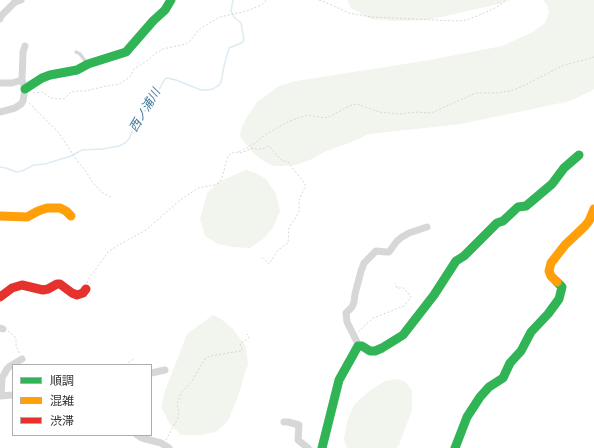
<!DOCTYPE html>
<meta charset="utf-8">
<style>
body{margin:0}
#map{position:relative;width:594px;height:448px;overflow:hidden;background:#fff;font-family:Overpass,"Noto Sans JP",sans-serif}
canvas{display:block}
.legend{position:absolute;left:12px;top:364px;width:140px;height:72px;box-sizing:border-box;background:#fff;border:1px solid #adadad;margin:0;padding:5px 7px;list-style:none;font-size:12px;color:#333}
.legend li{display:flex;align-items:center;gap:8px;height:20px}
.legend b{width:20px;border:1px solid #adadad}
</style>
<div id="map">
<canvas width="594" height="448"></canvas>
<ul class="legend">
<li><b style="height:5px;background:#30b455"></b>順調</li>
<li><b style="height:5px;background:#ff9f0a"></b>混雑</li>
<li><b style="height:5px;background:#e5322d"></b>渋滞</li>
</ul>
</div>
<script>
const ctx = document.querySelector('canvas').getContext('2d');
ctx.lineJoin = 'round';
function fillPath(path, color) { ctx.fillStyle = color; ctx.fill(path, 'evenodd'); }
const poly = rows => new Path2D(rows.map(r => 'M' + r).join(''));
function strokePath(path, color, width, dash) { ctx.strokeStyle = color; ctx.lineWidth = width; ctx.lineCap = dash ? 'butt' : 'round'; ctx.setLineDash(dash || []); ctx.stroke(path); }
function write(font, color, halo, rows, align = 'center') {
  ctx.font = font + ' Overpass,"Noto Sans JP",sans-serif'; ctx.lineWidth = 4; ctx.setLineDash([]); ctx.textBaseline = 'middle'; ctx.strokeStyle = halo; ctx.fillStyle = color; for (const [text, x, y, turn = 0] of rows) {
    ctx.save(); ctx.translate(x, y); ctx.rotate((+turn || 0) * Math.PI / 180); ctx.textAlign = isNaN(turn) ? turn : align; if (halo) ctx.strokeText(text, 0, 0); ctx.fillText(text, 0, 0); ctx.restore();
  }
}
fillPath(poly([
 [347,0,511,0,498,4,428,20,394,21,371,19,351,8],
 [543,0,594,0,594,89,591,91,570,101,461,124,369,134,349,143,326,151,312,159,296,165,284,166,273,166,262,160,253,153,240,136,241,129,247,117,257,102,279,86,296,81,430,60,502,46,533,32,545,23,549,12,547,5],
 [246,170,256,173,266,179,276,194,280,211,273,228,263,239,250,248,234,247,218,244,205,236,200,219,207,193,218,182],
 [213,315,221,319,233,329,246,347,248,364,237,399,228,421,216,432,201,435,181,435,170,424,161,407,165,391,187,334],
 [398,379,406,382,412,391,412,410,399,445,396,448,347,448,344,439,347,421,354,405,369,391,385,381]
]), '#f1f5ed');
strokePath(poly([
 [0,167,6,168,16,172,22,171,34,165,45,164,71,156,82,150,103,149,119,146,125,143,129,139,135,125,154,98,165,79,167,78,176,80,201,90,207,90,213,89,219,85,221,82,224,66,229,48,239,44,243,42,244,39,241,23,234,17,231,11,233,0]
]), '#ddebf3', 1.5);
strokePath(poly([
 [319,0,325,2,349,13,371,17,455,21,466,20,482,14,495,8,507,0],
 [33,93,42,92,51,98,62,99,65,98,70,93,74,91,86,91,106,86,114,85,119,84,130,77,134,69,148,60,156,53,163,49,186,44,190,41,197,32,200,29,216,19,220,17,247,11,261,5,267,0],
 [29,103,59,133,78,162,85,170,93,183,103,193,113,198],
 [239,152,254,144,262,137,287,122,307,115,325,118,331,116,349,106,357,104,379,112,400,114,415,112,431,113,476,93,496,93,510,91,521,87,564,65,584,60,594,57],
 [87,283,88,280,108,252,117,246,146,230,179,201,198,188,214,185,219,183,222,178,227,159,229,155,232,153,239,152,241,153,253,148,256,149,262,149,268,146,270,147,281,160,284,161,288,162,305,184,305,187,299,200,299,212,298,214,293,221,289,228,288,243,278,250,269,264,261,257],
 [8,331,15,337,16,340,16,345,19,353],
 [358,332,373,318,404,306,411,297,404,288,397,288,395,283],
 [125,365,135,358],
 [166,440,178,418,179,413,177,404,181,393,192,381,201,365,205,359,210,356,241,351,242,349,240,344,249,338,249,337,247,334]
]), '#d6d6d6', 1, [2, 2]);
strokePath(poly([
 [76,52,80,54,87,63]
]), '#d7d7d7', 3.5);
strokePath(poly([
 [0,19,1,16,15,2,21,0],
 [0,83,12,83,22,80],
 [0,112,15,108,21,104,23,101,25,89,22,80,23,52,25,46],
 [0,328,3,329],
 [358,346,357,342,347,322,346,313,352,307,354,302,355,294,361,271,364,263,376,251,386,252,389,252,397,241,402,237,409,233,427,227],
 [151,373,165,370],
 [0,396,13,395],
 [1,396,2,378,7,369,10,366,22,359],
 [284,422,288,422,299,425,298,440,308,448],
 [137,435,142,438,161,443,169,448]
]), '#d7d7d7', 7);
strokePath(poly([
 [25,89,42,78,50,75,77,70,88,64,126,52,153,21,165,10,171,0],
 [322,448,339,380,358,346,362,346,370,351,375,351,382,348,403,335,434,295,456,261,464,256,497,223,503,221,518,207,526,206,552,184,564,168,579,155],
 [455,448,467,417,480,397,489,387,503,378,510,363,521,351,531,332,548,314,559,299,562,287,557,282]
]), '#30b455', 9);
strokePath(poly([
 [0,216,27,217,38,211,47,208,60,208,66,211,71,216],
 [557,282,551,276,549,271,551,263,565,245,585,226,589,221,594,209]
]), '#ff9f0a', 9);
strokePath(poly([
 [0,297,12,288,22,285,43,290,48,289,57,284,60,284,72,293,77,295,83,293,86,289]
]), '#e5322d', 9);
write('italic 12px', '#3f7597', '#fff', [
 ["西ノ浦川",146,111,-59]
]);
</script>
